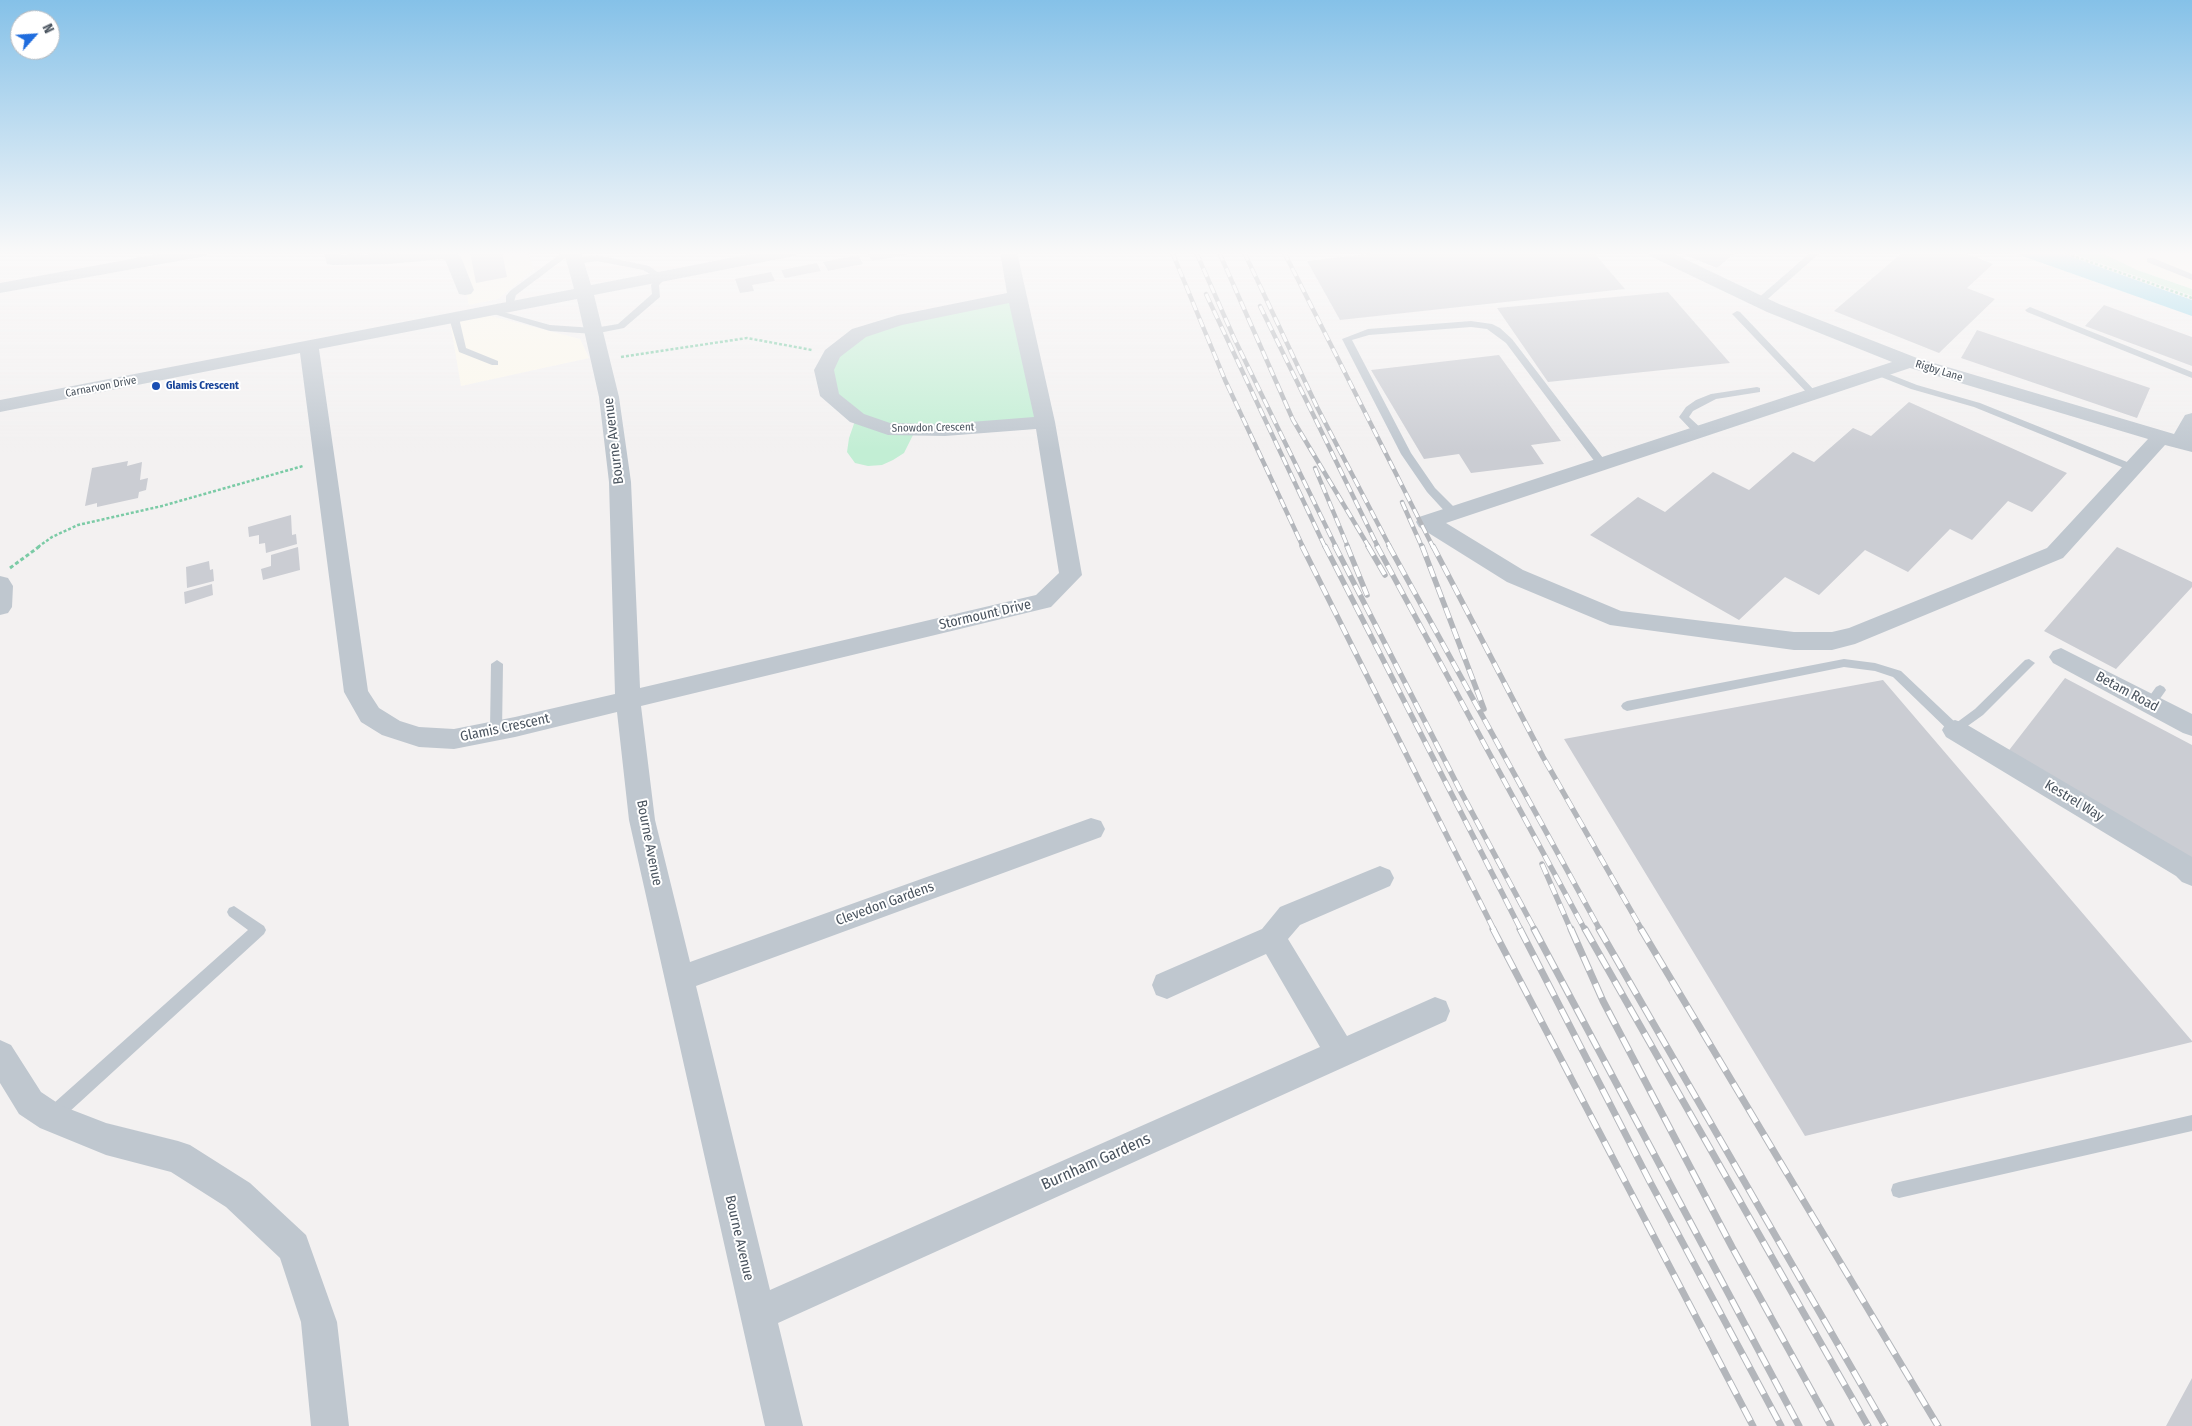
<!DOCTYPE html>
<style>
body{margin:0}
#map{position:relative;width:2192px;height:1426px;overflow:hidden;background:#f3f1f1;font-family:"Fira Sans Condensed",sans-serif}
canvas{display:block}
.north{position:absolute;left:10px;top:10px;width:50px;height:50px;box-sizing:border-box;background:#fff;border:1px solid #b6babf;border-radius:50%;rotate:64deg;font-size:14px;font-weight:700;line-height:20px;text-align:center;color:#49535e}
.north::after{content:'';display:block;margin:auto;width:18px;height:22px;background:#206dde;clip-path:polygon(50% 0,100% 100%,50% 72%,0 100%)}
</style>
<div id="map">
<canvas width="2192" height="1426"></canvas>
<div class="north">N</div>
</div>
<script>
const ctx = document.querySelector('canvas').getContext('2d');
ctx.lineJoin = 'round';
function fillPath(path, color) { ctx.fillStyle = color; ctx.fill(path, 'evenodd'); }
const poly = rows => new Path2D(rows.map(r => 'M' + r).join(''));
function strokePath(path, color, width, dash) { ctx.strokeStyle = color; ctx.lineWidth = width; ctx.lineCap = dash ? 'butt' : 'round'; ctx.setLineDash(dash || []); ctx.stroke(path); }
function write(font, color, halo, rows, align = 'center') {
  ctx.font = font + ' "Fira Sans Condensed",sans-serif'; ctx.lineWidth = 4; ctx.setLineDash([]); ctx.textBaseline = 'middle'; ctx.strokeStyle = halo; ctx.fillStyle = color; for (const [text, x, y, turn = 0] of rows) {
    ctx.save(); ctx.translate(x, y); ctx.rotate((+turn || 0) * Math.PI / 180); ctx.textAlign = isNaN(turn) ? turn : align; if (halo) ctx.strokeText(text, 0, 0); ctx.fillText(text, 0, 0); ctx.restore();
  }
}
fillPath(poly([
 [458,252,528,252,534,269,498,299,469,305],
 [2086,252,2192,252,2192,289,2137,270],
 [487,315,580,339,589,358,461,386,450,321]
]), '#fcf8ec');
fillPath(poly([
 [2068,252,2100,252,2137,270,2192,289,2192,296],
 [1016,296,1045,422,916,429,904,453,893,460,882,465,868,466,855,463,847,452,849,438,856,418,830,396,832,354,859,333]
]), '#c2eed4');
fillPath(poly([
 [2011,252,2058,252,2192,300,2192,316]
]), '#90d4e9');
fillPath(poly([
 [470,252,502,252,507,277,476,283],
 [906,252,907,255,872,261,868,253],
 [1386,252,1593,252,1625,289,1340,320,1307,261],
 [1678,252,1736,252,1717,268],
 [1903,252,1962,252,1993,264,1967,288,1995,299,1939,353,1834,311],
 [858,255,863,264,828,271,823,262],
 [817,263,821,271,785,278,781,270],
 [771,272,775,281,752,285,754,291,740,293,735,279],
 [1668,292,1730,363,1548,382,1497,308],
 [2104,305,2192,337,2192,366,2085,326],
 [1977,330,2150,388,2137,418,1961,358],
 [1499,355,1561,441,1531,445,1544,464,1471,473,1459,454,1424,459,1371,370],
 [1909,402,2067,473,2032,512,2008,501,1972,540,1950,529,1908,572,1865,550,1819,595,1785,577,1739,620,1590,535,1638,497,1665,512,1713,472,1749,490,1793,452,1814,462,1853,428,1871,436],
 [128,461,127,466,142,462,140,480,148,478,146,490,139,492,138,498,97,507,97,503,85,506,92,468],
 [291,515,292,535,296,534,297,544,266,553,265,543,259,544,259,535,249,537,248,527],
 [298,547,300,570,263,580,261,569,271,566,271,555],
 [2117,547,2192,582,2192,587,2116,669,2044,631],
 [209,561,210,570,213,569,214,581,187,588,186,567],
 [212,584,213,595,185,604,184,592],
 [2065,678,2192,745,2192,865,2003,758],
 [1883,680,2192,1041,2192,1042,1805,1136,1564,739],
 [2192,1378,2192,1426,2166,1426]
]), '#cbcdd3');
strokePath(poly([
 [2062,252,2192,298],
 [621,357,747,338,812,350],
 [38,547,52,537,78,525,162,506,303,466]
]), '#7bcba6', 2.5, [3, 2]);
strokePath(poly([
 [10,568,40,546]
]), '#7bcba6', 3, [4, 2.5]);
fillPath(poly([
 [563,252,573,252,516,295,512,309,506,309,506,296,510,291,563,252],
 [1811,252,1821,252,1762,304,1756,304,1756,300,1811,252],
 [597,255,649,266,666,278,659,285,660,297,624,328,594,334,550,331,484,311,489,308,550,325,594,328,618,324,652,294,651,285,657,278,643,270,597,261,576,264,572,261,576,258,597,255],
 [2147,258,2153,258,2192,274,2192,280,2147,262,2147,258],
 [2030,307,2192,372,2192,378,2027,312,2025,310,2030,307],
 [1737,311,1740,312,1816,392,1816,396,1810,396,1734,316,1732,314,1737,311],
 [454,315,459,318,466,348,498,361,498,365,492,365,459,352,449,318,454,315],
 [1471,321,1492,324,1500,328,1512,339,1606,462,1606,466,1598,466,1506,343,1487,329,1471,327,1369,335,1352,340,1411,453,1435,488,1457,510,1458,513,1457,516,1449,516,1427,492,1401,454,1342,339,1368,329,1471,321],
 [1879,370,1917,385,1980,403,2137,466,2138,468,2137,470,2129,470,1974,407,1911,389,1876,375,1876,371,1879,370],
 [1757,387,1760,388,1760,392,1716,399,1693,411,1689,417,1703,430,1703,434,1695,434,1679,417,1686,407,1696,400,1711,394,1757,387],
 [1844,659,1875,663,1901,671,1956,723,1975,709,2025,660,2029,659,2035,663,1983,715,1955,735,1951,733,1893,677,1875,671,1844,667,1627,711,1623,709,1621,706,1623,703,1627,701,1844,659],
 [497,660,503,664,502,731,500,734,496,736,492,734,490,731,491,664,497,660],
 [2160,685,2164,687,2166,690,2164,693,2154,707,2146,707,2144,704,2146,701,2156,687,2160,685],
 [234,906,264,926,266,930,264,934,57,1123,51,1125,45,1123,43,1117,45,1111,248,930,229,916,227,912,229,908,234,906],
 [2192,1115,2192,1131,1899,1198,1893,1196,1891,1190,1893,1184,1899,1182,2192,1115]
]), '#bfc7cf');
fillPath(poly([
 [169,252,208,252,206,256,200,257,0,293,0,283,169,252],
 [324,252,341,252,341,255,455,252,461,257,474,290,471,294,465,295,459,294,445,260,442,259,389,264,333,265,327,264,324,252],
 [564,252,581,252,591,285,761,252,797,252,795,256,789,257,594,295,619,397,631,482,640,688,1036,595,1059,573,1036,429,945,436,888,435,850,422,820,396,814,370,825,350,852,329,898,315,1007,293,1000,252,1017,252,1055,422,1082,575,1051,607,641,706,655,820,690,962,1091,818,1101,821,1105,829,1101,837,696,986,770,1290,1320,1047,1266,954,1167,999,1156,995,1152,985,1156,975,1262,929,1280,907,1370,870,1380,866,1390,870,1394,878,1390,886,1300,925,1288,939,1347,1036,1435,997,1446,1001,1450,1011,1446,1021,778,1323,803,1426,765,1426,629,820,617,712,515,737,454,749,419,747,382,735,361,722,344,692,300,353,0,412,0,400,574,289,564,252],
 [577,299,599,397,609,482,615,694,515,717,454,729,419,727,400,721,379,708,368,691,319,349,577,299],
 [1009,303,1034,417,945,424,890,423,864,414,839,394,834,370,840,357,866,337,902,325,1009,303],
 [1648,252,1670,252,1779,304,1917,358,2174,434,2185,415,2192,413,2192,452,2165,445,2063,558,1855,644,1832,650,1794,650,1610,625,1507,582,1419,527,1416,522,1419,517,1892,362,1767,312,1650,256,1648,252],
 [1910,368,2148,439,2047,548,1849,628,1832,632,1794,632,1621,611,1523,570,1446,523,1910,368],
 [0,576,8,578,13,586,12,607,8,613,0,615,0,576],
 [2061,648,2192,714,2192,736,2183,733,2053,663,2049,657,2053,651,2061,648],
 [1955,720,1964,723,2192,857,2192,886,2182,882,2176,876,1946,737,1942,730,1946,723,1955,720],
 [0,1040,11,1045,41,1092,62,1106,106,1123,178,1141,190,1145,250,1183,306,1235,337,1322,349,1426,311,1426,301,1322,280,1258,226,1207,171,1172,106,1155,40,1128,19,1114,0,1083,0,1040]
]), '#bfc7cf');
const railFar2 = poly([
 [1172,252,1225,380,1303,547],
 [1196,252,1234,338,1336,547],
 [1219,252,1293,420,1369,547],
 [1244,252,1317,407,1390,547],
 [1284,252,1433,547],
 [1206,294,1325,547],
 [1260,306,1378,547],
 [1315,468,1348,547],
 [1402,502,1422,547]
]);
const railFar1 = poly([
 [1302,546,1494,930],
 [1325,546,1521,930],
 [1335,546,1461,792,1535,930],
 [1347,546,1367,595],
 [1368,546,1385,575],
 [1377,546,1585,930],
 [1389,546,1600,930],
 [1422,546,1484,709],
 [1433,546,1543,757,1642,930],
 [1542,864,1571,930]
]);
const rail = poly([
 [1493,929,1753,1426],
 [1520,929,1649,1180,1781,1426],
 [1534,929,1799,1426],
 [1571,929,1603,1001,1732,1247,1831,1426],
 [1585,929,1868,1426],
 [1599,929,1885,1426],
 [1641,929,1938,1426]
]);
strokePath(railFar2, '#b3b6bb', 4.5);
strokePath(railFar1, '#b3b6bb', 5.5);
strokePath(rail, '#b3b6bb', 7);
strokePath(railFar2, '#fff', 3, [9]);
strokePath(railFar1, '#fff', 4, [11]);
strokePath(rail, '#fff', 5, [15]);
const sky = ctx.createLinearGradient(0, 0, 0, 452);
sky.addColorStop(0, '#85c1e8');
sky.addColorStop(0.56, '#faf9f9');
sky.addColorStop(1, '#faf9f900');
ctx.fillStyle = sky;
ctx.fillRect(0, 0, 2192, 452);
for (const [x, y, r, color] of [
 [156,386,5,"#1a4fb4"]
]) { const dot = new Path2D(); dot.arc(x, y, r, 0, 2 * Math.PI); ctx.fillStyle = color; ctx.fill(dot); strokePath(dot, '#fff', 2); }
write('11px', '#49535e', '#fff', [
 ["Rigby Lane",1939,371,17],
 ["Carnarvon Drive",101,387,-11],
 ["Snowdon Crescent",933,428,-1]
]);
write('bold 11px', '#164399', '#fff', [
 ["Glamis Crescent",166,386]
], 'left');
write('14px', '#49535e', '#fff', [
 ["Bourne Avenue",614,441,-97],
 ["Stormount Drive",985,615,-13],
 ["Betam Road",2127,692,28],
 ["Glamis Crescent",505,728,-12],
 ["Kestrel Way",2074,801,31],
 ["Bourne Avenue",649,843,79],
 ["Clevedon Gardens",885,904,-20],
 ["Bourne Avenue",739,1238,77]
]);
write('16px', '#49535e', '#fff', [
 ["Burnham Gardens",1096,1162,-24]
]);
</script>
